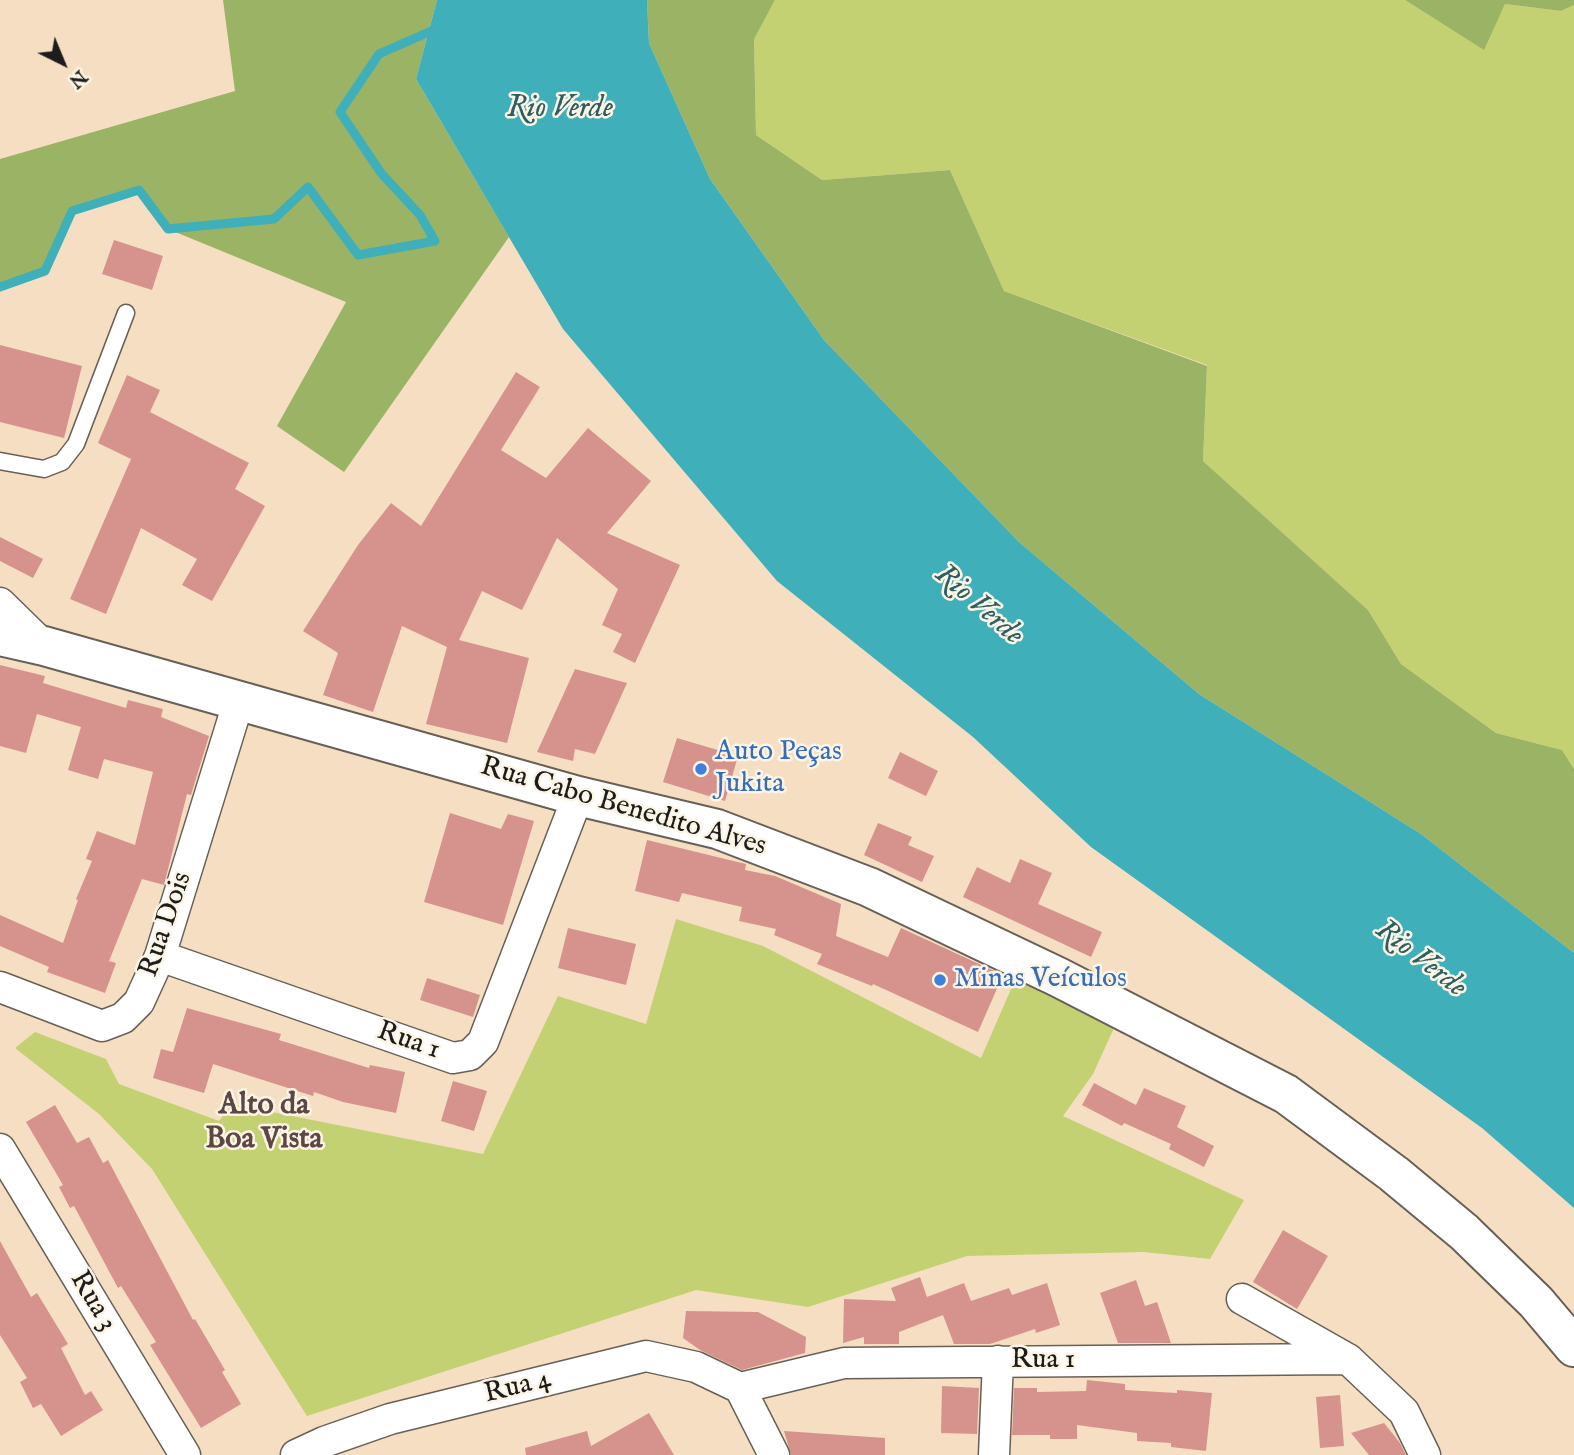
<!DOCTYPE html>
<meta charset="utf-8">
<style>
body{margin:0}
#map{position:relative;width:1574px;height:1455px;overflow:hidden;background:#f6dec3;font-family:"IM FELL English",serif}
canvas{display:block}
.north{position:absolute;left:28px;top:28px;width:70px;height:70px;-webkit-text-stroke:5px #fcf5e5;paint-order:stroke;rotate:137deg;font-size:19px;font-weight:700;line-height:28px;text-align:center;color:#1c1c1c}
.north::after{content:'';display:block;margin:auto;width:24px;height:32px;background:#1c1c1c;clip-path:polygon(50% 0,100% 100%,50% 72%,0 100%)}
</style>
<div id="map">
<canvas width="1574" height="1455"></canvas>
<div class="north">N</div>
</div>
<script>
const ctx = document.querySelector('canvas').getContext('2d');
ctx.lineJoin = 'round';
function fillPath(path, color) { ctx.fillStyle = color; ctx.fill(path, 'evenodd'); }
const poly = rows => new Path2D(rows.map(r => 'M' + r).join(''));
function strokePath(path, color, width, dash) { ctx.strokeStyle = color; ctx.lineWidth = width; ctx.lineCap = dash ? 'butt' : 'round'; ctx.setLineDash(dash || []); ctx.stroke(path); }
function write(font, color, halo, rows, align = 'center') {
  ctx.font = font + ' "IM FELL English",serif'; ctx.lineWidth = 5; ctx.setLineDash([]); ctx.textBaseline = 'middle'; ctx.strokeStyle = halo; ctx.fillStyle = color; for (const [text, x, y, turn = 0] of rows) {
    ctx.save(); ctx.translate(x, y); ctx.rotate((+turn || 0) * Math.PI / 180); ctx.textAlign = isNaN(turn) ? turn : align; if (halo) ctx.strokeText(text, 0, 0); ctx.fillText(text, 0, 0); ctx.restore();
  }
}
fillPath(poly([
 [775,0,1405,0,1483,49,1505,4,1561,11,1574,5,1574,769,1562,750,1496,733,1401,664,1368,610,1203,461,1207,365,1004,291,950,170,822,180,756,135,754,38],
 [676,919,763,946,981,1058,1018,973,1114,1028,1093,1074,1063,1116,1244,1200,1210,1259,1144,1252,967,1256,808,1307,696,1290,307,1416,152,1169,99,1114,15,1048,35,1032,106,1059,119,1084,219,1121,232,1104,483,1154,558,996,646,1024]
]), '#c4d173');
fillPath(poly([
 [223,0,437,0,416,79,509,237,344,472,277,426,346,302,168,229,139,190,72,211,45,271,0,287,0,159,235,91],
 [647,0,775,0,754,39,756,135,822,180,950,170,1004,291,1207,366,1203,461,1368,610,1401,664,1496,733,1562,750,1574,769,1574,953,1421,834,1199,694,1019,542,824,340,710,179,649,43],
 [1405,0,1574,0,1574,5,1561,11,1505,4,1484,50]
]), '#9bb365');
fillPath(poly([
 [437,0,647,0,649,43,710,179,824,340,1019,542,1199,694,1421,834,1574,953,1574,1208,1482,1128,1091,847,973,737,777,581,563,329,416,79]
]), '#3fafb9');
strokePath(poly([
 [0,287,45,271,72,211,139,190,168,229,274,219,308,187,358,255,435,241,420,215,381,173,340,112,379,54,438,28]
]), '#3fafb9', 9);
fillPath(poly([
 [114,240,163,256,152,290,102,274],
 [0,345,82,366,64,438,0,422],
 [516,372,540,387,501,450,546,478,588,428,651,481,607,533,680,565,635,663,613,652,622,634,602,625,618,589,557,538,522,610,482,591,459,640,529,658,507,743,426,724,447,647,402,626,373,712,323,695,338,653,303,631,358,545,391,503,421,526],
 [127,375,160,390,150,412,249,463,235,489,265,506,212,601,182,585,197,559,141,528,106,614,70,599,131,459,98,443],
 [0,537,43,559,33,578,0,561],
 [0,665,45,676,43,683,126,708,128,700,163,709,161,717,209,736,191,795,187,794,164,885,142,879,109,961,116,963,105,993,47,972,49,967,0,946,0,915,63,943,78,900,76,899,92,861,86,859,97,831,135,845,153,772,104,759,98,779,68,770,81,727,37,714,26,753,0,746],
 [575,669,627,683,595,754,575,749,573,761,537,752],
 [677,738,738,756,725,801,663,782],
 [900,752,938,771,926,796,888,778],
 [450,813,501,829,508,814,534,821,503,925,424,902],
 [878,823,912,837,908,845,934,856,922,882,864,855],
 [647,840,746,864,745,870,775,876,841,904,836,936,888,957,901,928,1003,975,978,1032,873,984,872,986,817,964,822,954,774,935,776,929,739,921,742,907,682,893,679,902,635,891],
 [1020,859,1052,873,1038,904,1102,932,1091,957,963,897,977,867,1010,883],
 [568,928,636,944,626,985,558,968],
 [427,978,480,995,473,1017,420,1000],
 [187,1008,281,1034,279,1040,369,1068,370,1065,405,1072,396,1113,343,1102,314,1092,313,1096,213,1064,204,1093,153,1078,161,1049,173,1052],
 [453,1081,487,1091,474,1131,441,1121],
 [1094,1083,1136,1105,1144,1088,1186,1106,1177,1127,1214,1146,1204,1167,1169,1149,1171,1144,1124,1123,1122,1126,1082,1105],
 [55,1105,77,1143,89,1137,103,1163,108,1160,193,1320,195,1319,225,1370,222,1372,241,1404,201,1428,150,1345,156,1342,121,1286,118,1288,74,1206,70,1208,59,1187,63,1185,26,1122],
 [1283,1230,1328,1256,1297,1309,1253,1282],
 [0,1241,31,1297,37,1293,68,1344,61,1348,85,1395,91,1391,103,1410,61,1436,41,1404,33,1408,20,1382,27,1378,0,1335],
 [920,1277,927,1297,964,1283,971,1301,1009,1288,1012,1295,1047,1283,1060,1325,1036,1333,1035,1329,990,1344,954,1344,943,1315,899,1332,899,1344,864,1344,864,1337,843,1343,844,1299,896,1301,891,1288],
 [1136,1280,1145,1306,1157,1302,1171,1343,1118,1343,1100,1293],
 [686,1311,758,1312,806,1337,805,1353,742,1370,700,1350,683,1338],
 [1087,1380,1125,1384,1125,1390,1177,1393,1177,1390,1212,1393,1206,1451,1171,1447,1171,1443,1137,1441,1137,1433,1077,1425,1077,1439,1050,1439,1050,1435,1012,1435,1014,1388,1037,1388,1037,1392,1086,1391],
 [942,1386,979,1388,977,1434,941,1433],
 [1340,1395,1344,1446,1320,1448,1316,1397],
 [649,1413,674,1455,526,1455,525,1448,587,1431,591,1446],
 [1384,1423,1400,1443,1406,1455,1369,1455,1351,1433],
 [784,1431,885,1438,885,1455,791,1455]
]), '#d6938d');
const service = poly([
 [0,461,44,469,62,462,76,444,126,313]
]);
const minor = poly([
 [0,603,44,646],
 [160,956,453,1058,470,1055,483,1042,578,796],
 [0,987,102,1026,123,1018,139,1002,160,956,239,700],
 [0,1149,185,1455],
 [1242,1299,1348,1359,1404,1412,1425,1455],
 [740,1388,844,1363,1348,1359],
 [740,1388,774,1455],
 [296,1455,324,1442,390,1419,646,1356,696,1367,740,1388],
 [994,1455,998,1361]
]);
const secondary = poly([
 [0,636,44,646,578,796,717,829,869,887,1058,977,1286,1094,1394,1174,1464,1232,1536,1302,1574,1347]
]);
strokePath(service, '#686056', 19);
strokePath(minor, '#686056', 33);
strokePath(secondary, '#686056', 42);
strokePath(service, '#fff', 16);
strokePath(minor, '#fff', 30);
strokePath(secondary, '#fff', 38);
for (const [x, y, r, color] of [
 [701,769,7,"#3f7fe0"],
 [940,980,7,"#3f7fe0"]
]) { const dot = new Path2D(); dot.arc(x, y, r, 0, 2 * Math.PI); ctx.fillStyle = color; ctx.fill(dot); strokePath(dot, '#fcf5e5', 2.5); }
write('28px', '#366cbe', '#fcf5e5', [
 ["Auto Peças",715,753],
 ["Jukita",715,785],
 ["Minas Veículos",954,980]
], 'left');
write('28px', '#1c1c1c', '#fcf5e5', [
 ["Rua Cabo Benedito Alves",623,808,16],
 ["Rua Dois",167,925,-71],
 ["Rua 1",408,1042,19],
 ["Rua 3",92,1302,59],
 ["Rua 1",1043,1361],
 ["Rua 4",518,1388,-14]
]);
write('italic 30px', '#2c5e63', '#fcf5e5', [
 ["Rio Verde",560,110],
 ["Rio Verde",978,606,41],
 ["Rio Verde",1420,960,38]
]);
write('bold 30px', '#5d4644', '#fcf5e5', [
 ["Alto da",264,1107],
 ["Boa Vista",264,1141]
]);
</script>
